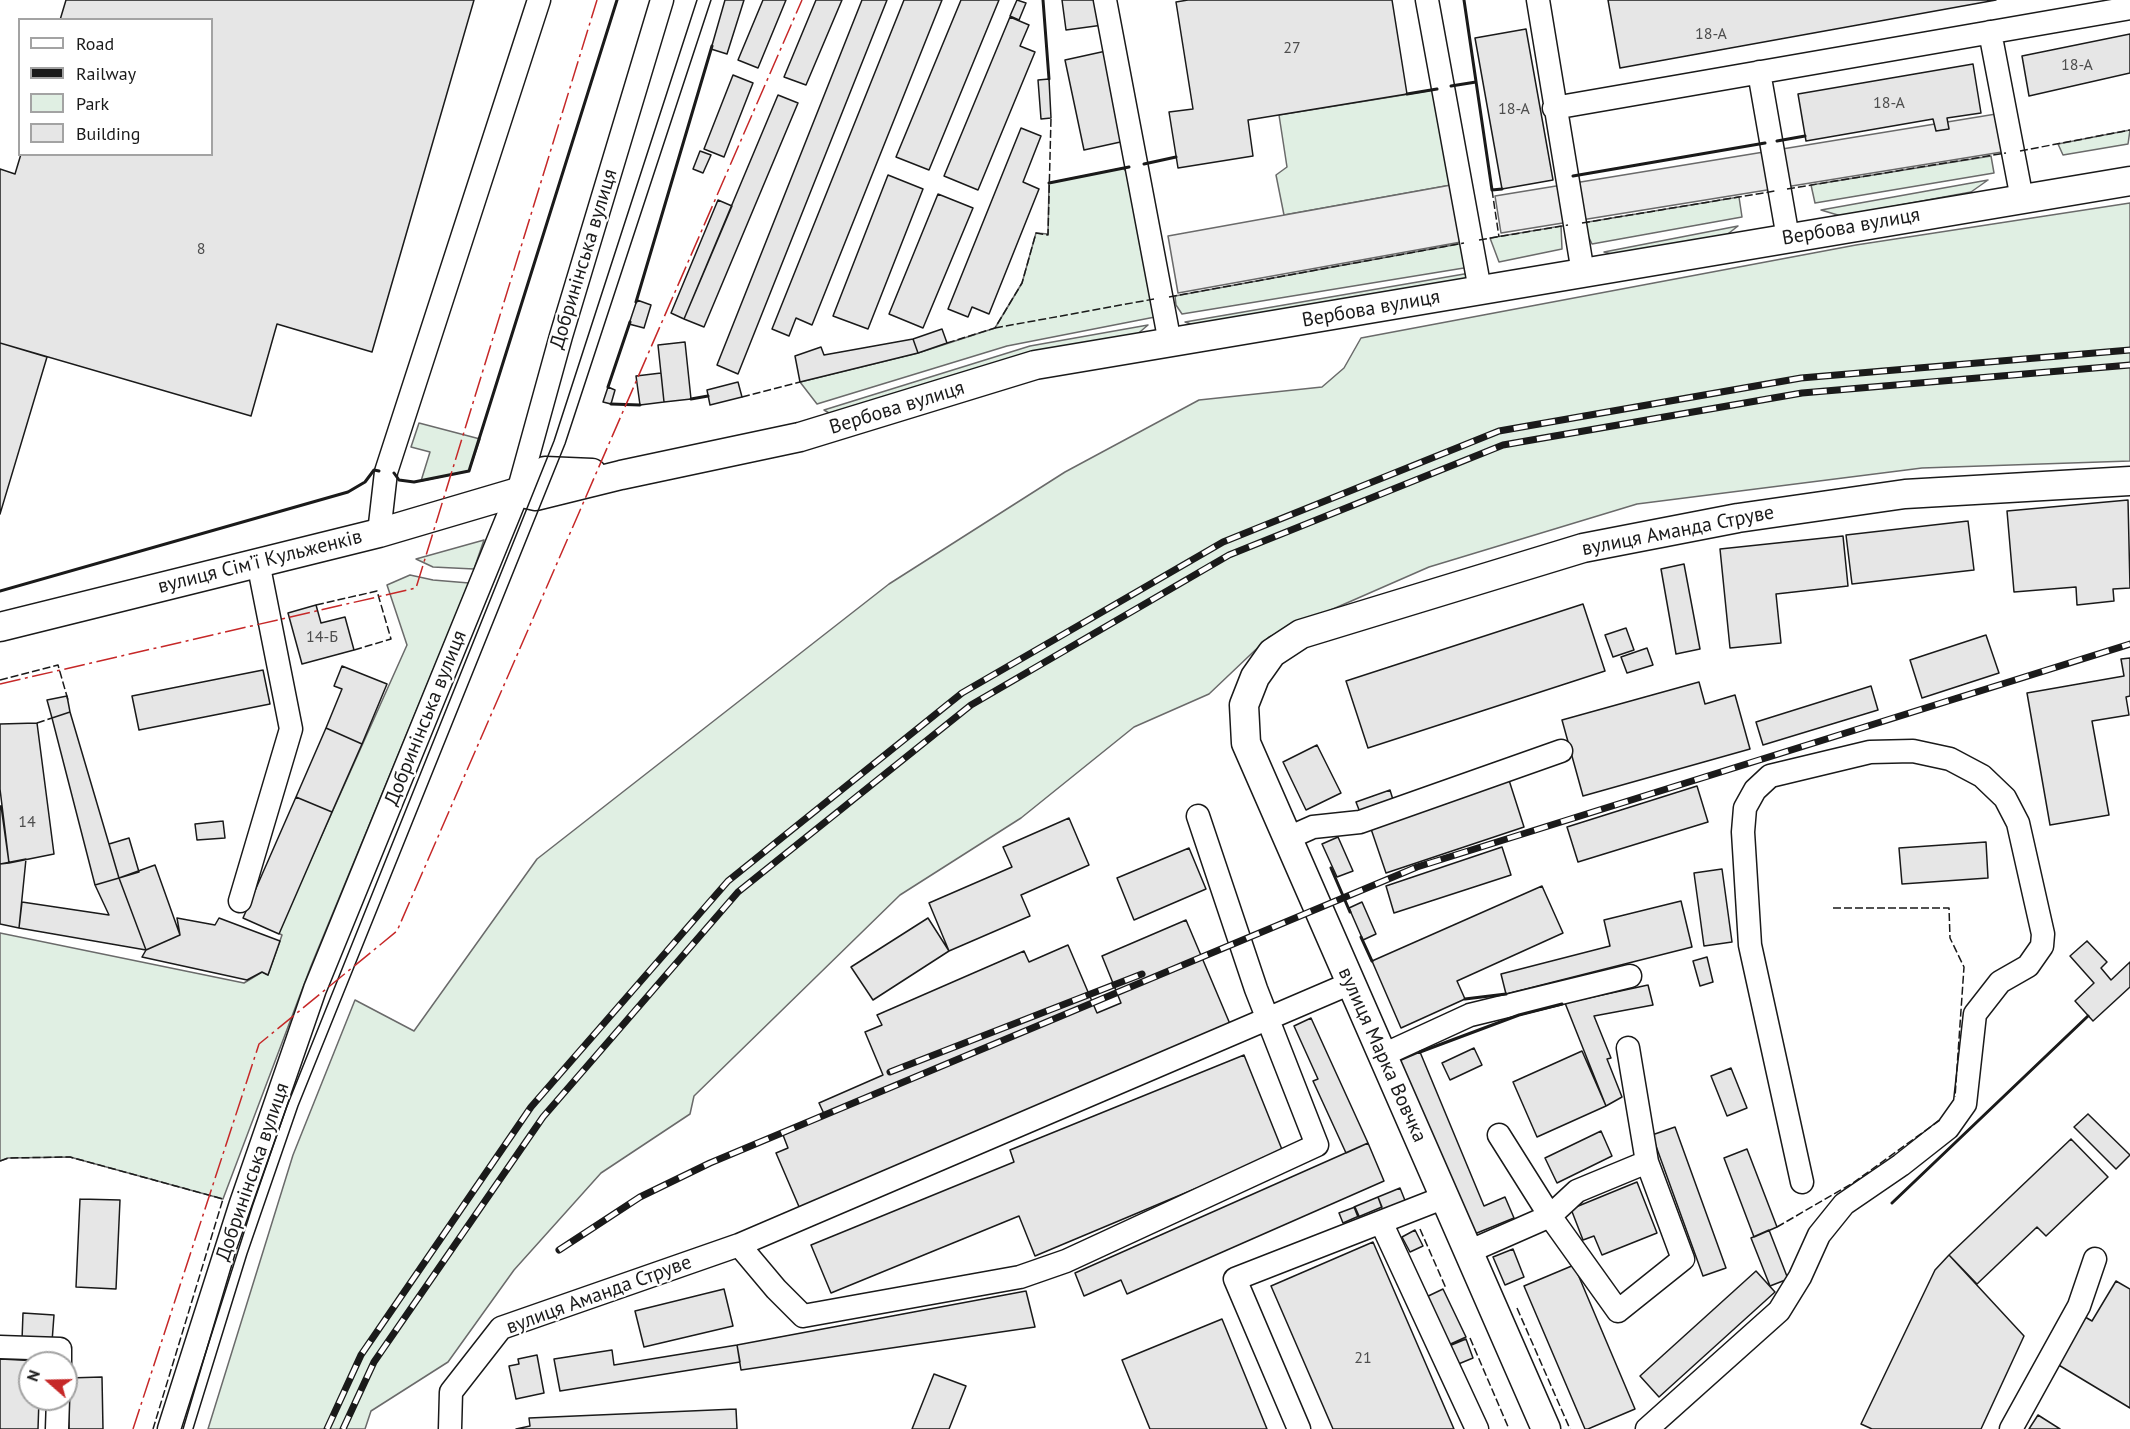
<!DOCTYPE html>
<meta charset="utf-8">
<style>
body{margin:0}
#map{position:relative;width:2130px;height:1429px;overflow:hidden;background:#fff;font-family:"PT Sans",sans-serif}
canvas{display:block}
.legend{position:absolute;left:18px;top:18px;width:195px;height:138px;box-sizing:border-box;background:#fff;border:2px solid #a3a3a3;margin:0;padding:8px 10px;list-style:none;font-size:18px;color:#1a1a1a}
.legend li{display:flex;align-items:center;gap:12px;height:30px}
.legend b{width:30px;border:2px solid #a3a3a3}
.north{position:absolute;left:18px;top:1351px;width:60px;height:60px;box-sizing:border-box;background:#fff;border:2px solid #a3a3a3;border-radius:50%;rotate:290deg;font-size:16px;font-weight:700;line-height:24px;text-align:center;color:#1a1a1a}
.north::after{content:'';display:block;margin:auto;width:21px;height:27px;background:#c62828;clip-path:polygon(50% 0,100% 100%,50% 72%,0 100%)}
</style>
<div id="map">
<canvas width="2130" height="1429"></canvas>
<ul class="legend">
<li><b style="height:8px;background:#fff"></b>Road</li>
<li><b style="height:8px;background:#1a1a1a"></b>Railway</li>
<li><b style="height:16px;background:#e0efe3"></b>Park</li>
<li><b style="height:16px;background:#e6e6e6"></b>Building</li>
</ul>
<div class="north">N</div>
</div>
<script>
const ctx = document.querySelector('canvas').getContext('2d');
ctx.lineJoin = 'round';
function fillPath(path, color) { ctx.fillStyle = color; ctx.fill(path, 'evenodd'); }
const poly = rows => new Path2D(rows.map(r => 'M' + r).join(''));
function strokePath(path, color, width, dash) { ctx.strokeStyle = color; ctx.lineWidth = width; ctx.lineCap = dash ? 'butt' : 'round'; ctx.setLineDash(dash || []); ctx.stroke(path); }
function write(font, color, halo, rows, align = 'center') {
  ctx.font = font + ' "PT Sans",sans-serif'; ctx.lineWidth = 4.5; ctx.setLineDash([]); ctx.textBaseline = 'middle'; ctx.strokeStyle = halo; ctx.fillStyle = color; for (const [text, x, y, turn = 0] of rows) {
    ctx.save(); ctx.translate(x, y); ctx.rotate((+turn || 0) * Math.PI / 180); ctx.textAlign = isNaN(turn) ? turn : align; if (halo) ctx.strokeText(text, 0, 0); ctx.fillText(text, 0, 0); ctx.restore();
  }
}
const green = poly([
 [1434,90,1451,185,1284,215,1276,175,1287,167,1279,115,1434,90],
 [2130,130,2128,144,2063,155,2058,144,2130,130],
 [1991,156,1994,173,1815,203,1811,185,1991,156],
 [1123,168,1134,180,1155,317,1007,346,817,404,800,382,918,353,995,328,1022,283,1036,233,1048,234,1049,183,1123,168],
 [1988,180,1971,192,1841,216,1821,210,1988,180],
 [1739,197,1742,217,1592,244,1582,223,1739,197],
 [2130,203,2130,461,1922,468,1637,504,1429,567,1269,637,1209,694,1134,727,1021,818,900,895,694,1096,690,1114,601,1173,514,1270,448,1362,371,1411,365,1429,208,1429,293,1155,355,1000,414,1031,537,859,889,584,1065,472,1199,400,1322,387,1344,368,1361,338,1856,245,2130,203],
 [1561,226,1562,249,1499,262,1490,238,1561,226],
 [1738,226,1724,237,1619,256,1604,252,1738,226],
 [1464,243,1470,267,1182,314,1176,305,1175,296,1464,243],
 [1470,273,1463,283,1199,327,1185,322,1470,273],
 [1148,325,1134,337,834,416,824,410,1030,346,1148,325],
 [419,423,480,439,469,471,421,481,430,452,411,447,419,423],
 [484,540,474,569,433,567,416,559,484,540],
 [410,575,433,580,469,583,311,966,223,1199,70,1157,8,1158,0,1161,0,933,244,983,262,972,268,975,282,935,278,933,407,645,387,585,410,575]
]);
fillPath(green, '#e0efe3');
strokePath(green, '#6a6a6a', 1.5);
const parking = poly([
 [1996,114,2002,152,1501,233,1495,196,1996,114],
 [1451,185,1461,242,1178,293,1168,236,1451,185]
]);
fillPath(parking, '#ededed');
strokePath(parking, '#6a6a6a', 1.5);
const building = poly([
 [66,0,474,0,372,352,277,324,251,416,0,343,0,169,15,174,21,154,212,154,212,20,60,20,66,0],
 [725,0,744,0,727,54,711,49,725,0],
 [763,0,786,0,758,68,738,60,763,0],
 [816,0,842,0,806,85,784,77,816,0],
 [862,0,887,0,738,374,717,365,862,0],
 [904,0,942,0,812,325,796,318,789,336,772,329,904,0],
 [961,0,999,0,929,170,896,157,961,0],
 [1017,0,1026,3,1019,20,1010,16,1017,0],
 [1062,0,1100,0,1103,25,1066,30,1062,0],
 [1188,0,1392,0,1407,94,1248,120,1253,156,1178,168,1169,112,1193,109,1176,2,1188,0],
 [1608,0,1996,0,1620,68,1608,0],
 [1010,17,1029,25,1020,46,1035,52,978,190,944,176,1010,17],
 [1526,29,1553,180,1502,189,1475,38,1526,29],
 [2130,34,2130,73,2029,96,2022,56,2130,34],
 [1106,51,1125,141,1084,150,1065,60,1106,51],
 [1973,64,1981,113,1947,118,1949,129,1936,131,1933,119,1806,141,1798,94,1973,64],
 [733,75,753,83,724,157,704,149,733,75],
 [1049,79,1051,118,1041,119,1038,80,1049,79],
 [778,95,798,103,704,327,684,319,778,95],
 [1021,128,1041,136,1023,182,1039,189,989,314,972,307,968,317,948,309,1021,128],
 [700,151,711,155,703,173,693,169,700,151],
 [888,175,923,189,868,329,833,316,888,175],
 [938,194,973,208,923,328,889,314,938,194],
 [718,200,732,206,684,319,671,313,718,200],
 [637,300,651,305,644,328,629,324,637,300],
 [942,329,947,343,918,353,913,339,942,329],
 [913,339,918,353,800,382,795,356,821,347,824,355,913,339],
 [685,342,691,399,664,402,658,345,685,342],
 [0,343,47,357,0,514,0,343],
 [661,373,664,402,640,405,636,376,661,373],
 [738,382,742,397,710,405,707,390,738,382],
 [608,387,615,390,611,404,603,402,608,387],
 [2128,500,2130,588,2113,589,2114,601,2077,605,2076,587,2014,592,2007,511,2128,500],
 [1968,521,1974,570,1852,584,1846,535,1968,521],
 [1843,536,1848,586,1776,594,1781,643,1730,648,1720,549,1843,536],
 [1684,564,1700,649,1676,654,1661,569,1684,564],
 [1583,604,1605,671,1368,748,1346,681,1583,604],
 [316,605,321,623,345,617,354,650,302,664,288,613,316,605],
 [1626,628,1634,650,1613,657,1605,635,1626,628],
 [1986,635,1999,673,1922,698,1910,660,1986,635],
 [1647,648,1653,665,1627,673,1621,657,1647,648],
 [2130,658,2130,696,2126,697,2129,715,2092,721,2109,815,2050,825,2027,693,2124,676,2121,659,2130,658],
 [342,666,387,684,362,744,326,728,342,689,334,686,342,666],
 [263,670,270,704,139,730,132,696,263,670],
 [1699,682,1705,704,1735,695,1750,749,1583,796,1562,720,1699,682],
 [1871,686,1878,710,1763,745,1756,722,1871,686],
 [67,696,70,712,52,718,47,700,67,696],
 [70,712,119,878,95,885,52,718,70,712],
 [37,723,54,854,9,863,0,789,0,724,37,723],
 [326,728,362,744,332,812,296,797,326,728],
 [1317,745,1341,793,1306,810,1283,762,1317,745],
 [1508,777,1524,827,1386,873,1369,823,1508,777],
 [1697,786,1708,822,1578,862,1567,827,1697,786],
 [1390,790,1394,803,1361,815,1356,802,1390,790],
 [296,797,332,812,279,934,243,918,296,797],
 [1,806,9,863,0,864,0,806,1,806],
 [1069,818,1089,865,1021,895,1030,916,949,951,929,903,1012,867,1003,847,1069,818],
 [223,821,225,838,197,840,195,824,223,821],
 [1338,837,1353,871,1337,877,1322,844,1338,837],
 [129,838,139,872,119,878,109,844,129,838],
 [1986,842,1988,878,1902,884,1899,848,1986,842],
 [1502,847,1511,875,1394,913,1386,886,1502,847],
 [1189,848,1206,889,1134,920,1117,878,1189,848],
 [26,859,19,928,0,924,0,864,26,859],
 [155,865,180,935,146,950,119,878,155,865],
 [1722,869,1732,942,1704,946,1694,873,1722,869],
 [119,878,146,950,19,928,22,902,109,915,95,885,119,878],
 [1542,886,1563,933,1457,981,1465,999,1401,1028,1372,961,1542,886],
 [1681,901,1692,947,1506,994,1501,974,1610,946,1604,920,1681,901],
 [1362,902,1376,934,1363,940,1349,908,1362,902],
 [177,918,215,925,219,918,280,941,268,975,262,972,247,980,142,957,146,950,180,935,177,918],
 [928,918,949,951,873,1000,851,967,928,918],
 [1186,920,1230,1024,800,1209,776,1153,788,1148,783,1135,825,1116,819,1103,883,1075,865,1032,882,1025,877,1015,1024,951,1029,962,1068,945,1097,1013,1121,1003,1102,956,1186,920],
 [2087,941,2107,962,2101,968,2111,980,2130,962,2130,987,2093,1021,2075,1001,2094,983,2070,956,2087,941],
 [1707,957,1713,982,1700,986,1693,961,1707,957],
 [1648,985,1653,1005,1594,1016,1611,1058,1607,1059,1622,1097,1606,1106,1565,1003,1648,985],
 [1311,1018,1368,1143,1346,1153,1313,1081,1318,1079,1294,1026,1311,1018],
 [1474,1048,1482,1065,1450,1080,1442,1063,1474,1048],
 [1582,1051,1606,1106,1537,1137,1513,1082,1582,1051],
 [1420,1052,1484,1206,1505,1197,1514,1218,1472,1235,1399,1061,1420,1052],
 [1244,1055,1283,1152,1035,1256,1019,1216,831,1293,811,1245,1014,1162,1010,1150,1244,1055],
 [1731,1068,1747,1108,1727,1116,1711,1076,1731,1068],
 [2088,1114,2130,1155,2116,1169,2074,1127,2088,1114],
 [1675,1127,1726,1268,1703,1276,1652,1135,1675,1127],
 [1601,1131,1612,1156,1557,1183,1545,1158,1601,1131],
 [2071,1139,2108,1177,2046,1236,2037,1227,1977,1284,1949,1255,2071,1139],
 [1368,1143,1384,1181,1127,1294,1121,1280,1084,1296,1075,1273,1368,1143],
 [1747,1149,1777,1227,1754,1237,1724,1158,1747,1149],
 [1637,1182,1657,1233,1602,1255,1594,1236,1583,1240,1571,1209,1637,1182],
 [1400,1188,1406,1203,1383,1211,1378,1197,1400,1188],
 [1378,1197,1382,1207,1358,1217,1354,1207,1378,1197],
 [80,1199,120,1200,116,1289,76,1287,80,1199],
 [1355,1207,1359,1216,1343,1223,1339,1213,1355,1207],
 [1415,1230,1423,1246,1410,1252,1402,1237,1415,1230],
 [1769,1230,1788,1279,1770,1286,1751,1238,1769,1230],
 [1373,1242,1454,1429,1333,1429,1271,1286,1373,1242],
 [1513,1249,1524,1277,1505,1285,1493,1257,1513,1249],
 [1949,1255,2024,1336,1981,1429,1872,1429,1861,1424,1935,1270,1949,1255],
 [1574,1265,1635,1409,1588,1429,1585,1429,1524,1286,1574,1265],
 [1756,1271,1775,1292,1659,1397,1640,1376,1756,1271],
 [2116,1281,2130,1289,2130,1408,2052,1361,2080,1314,2092,1321,2116,1281],
 [724,1289,733,1326,644,1347,635,1311,724,1289],
 [1443,1289,1466,1337,1444,1347,1422,1299,1443,1289],
 [1026,1291,1035,1327,741,1370,737,1345,1026,1291],
 [23,1313,54,1315,52,1342,22,1340,23,1313],
 [1222,1319,1267,1429,1150,1429,1122,1360,1222,1319],
 [1466,1339,1473,1358,1456,1365,1449,1346,1466,1339],
 [737,1345,740,1362,560,1391,554,1359,612,1350,614,1365,737,1345],
 [537,1355,544,1393,516,1399,509,1366,519,1364,518,1359,537,1355],
 [0,1359,41,1361,41,1363,30,1363,30,1399,39,1399,38,1429,0,1429,0,1359],
 [934,1374,966,1386,949,1429,912,1429,934,1374],
 [102,1377,103,1429,69,1429,68,1378,102,1377],
 [736,1409,737,1429,516,1429,530,1426,529,1418,736,1409],
 [2038,1415,2060,1429,2029,1429,2038,1415]
]);
fillPath(building, '#e6e6e6');
strokePath(building, '#1a1a1a', 1.5);
const minor = poly([
 [1105,0,1170,343],
 [1427,0,1480,290],
 [1538,0,1583,273],
 [1990,32,2022,199],
 [1759,72,1788,238],
 [1554,108,2130,8],
 [379,533,386,472,539,0],
 [1288,838,1313,827,1360,822,1561,751],
 [240,901,291,729,258,562],
 [1383,1055,1470,1015,1630,976],
 [1499,1135,1550,1216,1618,1311,1683,1259,1647,1162,1628,1048],
 [1381,1222,1477,1429],
 [739,1245,776,1289,803,1316,1020,1277,1066,1261,1317,1145,1256,989,1198,816],
 [1468,1252,1550,1216,1577,1191,1647,1162],
 [0,1347,60,1349,60,1363],
 [57,1429,58,1399],
 [169,1429,241,1203,315,989,518,492,561,336,662,0],
 [450,1429,451,1392,501,1328,739,1245,1351,983],
 [1299,1429,1235,1279,1445,1197],
 [1647,1429,1779,1311,1800,1277,1819,1235,1844,1204,1901,1165,1948,1128,1965,1104,1975,1014,2000,982,2028,966,2042,946,2043,934,2018,823,2005,798,1982,776,1950,759,1913,751,1870,752,1770,776,1755,790,1745,808,1743,832,1750,945,1802,1182],
 [2011,1429,2079,1306,2095,1259]
]);
const major = poly([
 [518,492,536,496,621,475,800,437,1035,365,2130,181],
 [0,627,379,533,518,492,545,471,592,473],
 [1546,1429,1246,743,1244,705,1255,677,1272,653,1301,634,1583,548,1738,518,1905,494,2130,481]
]);
strokePath(minor, '#1a1a1a', 25);
strokePath(major, '#1a1a1a', 31);
strokePath(minor, '#fff', 22);
strokePath(major, '#fff', 28);
strokePath(poly([
 [183,1429,236,1251,287,1106,554,441,697,0],
 [193,1429,247,1254,298,1106,565,444,711,0]
]), '#1a1a1a', 1.5);
const rail = poly([
 [890,1072,1142,974],
 [559,1250,640,1197,710,1163,1417,867,2130,644],
 [327,1429,361,1355,531,1107,728,881,962,693,1223,542,1499,431,1801,378,2130,350],
 [343,1429,374,1362,543,1117,738,892,971,705,1229,555,1503,445,1802,393,2130,365]
]);
strokePath(rail, '#1a1a1a', 7);
strokePath(rail, '#fff', 4.5, [14]);
strokePath(poly([
 [2020,151,2130,130],
 [1787,189,2006,153],
 [1492,190,1499,237],
 [1582,223,1775,191],
 [1479,240,1568,225],
 [1169,297,1464,243],
 [995,328,1154,299],
 [947,343,995,328,1022,283,1036,233,1048,235,1051,118],
 [742,397,800,382],
 [316,605,377,591,391,639,354,650],
 [0,680,58,665,68,700],
 [37,723,52,718],
 [1833,908,1949,908,1950,938,1964,967,1955,1097],
 [0,1161,8,1158,70,1157,223,1199,153,1429],
 [1777,1227,1853,1183,1940,1120],
 [1420,1229,1445,1286,1443,1289],
 [1517,1308,1570,1429],
 [1470,1338,1509,1429]
]), '#1a1a1a', 1.5, [8, 3]);
strokePath(poly([
 [1043,0,1049,79],
 [1464,0,1492,190,1502,189],
 [1451,86,1476,82],
 [1407,94,1437,89],
 [1777,141,1805,136],
 [1144,164,1176,157],
 [1573,176,1765,143],
 [1049,183,1129,167],
 [636,302,712,46],
 [608,387,630,322],
 [691,399,708,396],
 [611,404,640,405],
 [394,473,399,480,414,482,469,471,617,0],
 [0,591,348,492,365,482,374,470,379,471],
 [1331,868,1350,912],
 [1361,937,1372,961],
 [1465,999,1506,994],
 [1420,1052,1519,1015,1562,1004],
 [1892,1203,2088,1016]
]), '#1a1a1a', 3);
strokePath(poly([
 [0,684,416,588,597,0],
 [133,1429,259,1044,397,931,802,0]
]), '#c62828', 1.5, [21, 4.5, 3, 4.5]);
write('16px', '#4d4d4d', null, [
 ["18-А",1711,34],
 ["27",1292,48],
 ["18-А",2077,65],
 ["18-А",1889,103],
 ["18-А",1514,109],
 ["8",201,249],
 ["14-Б",322,637],
 ["14",27,822],
 ["21",1363,1358]
]);
write('20px', '#1a1a1a', '#fff', [
 ["Вербова вулиця",1851,227,-10],
 ["Добринінська вулиця",584,259,-73],
 ["Вербова вулиця",1371,309,-10],
 ["Вербова вулиця",897,408,-17],
 ["вулиця Аманда Струве",1678,531,-11],
 ["вулиця Сімʼї Кульженків",260,562,-14],
 ["Добринінська вулиця",426,718,-68],
 ["вулиця Марка Вовчка",1382,1055,66],
 ["Добринінська вулиця",253,1172,-71],
 ["вулиця Аманда Струве",599,1295,-20]
]);
</script>
